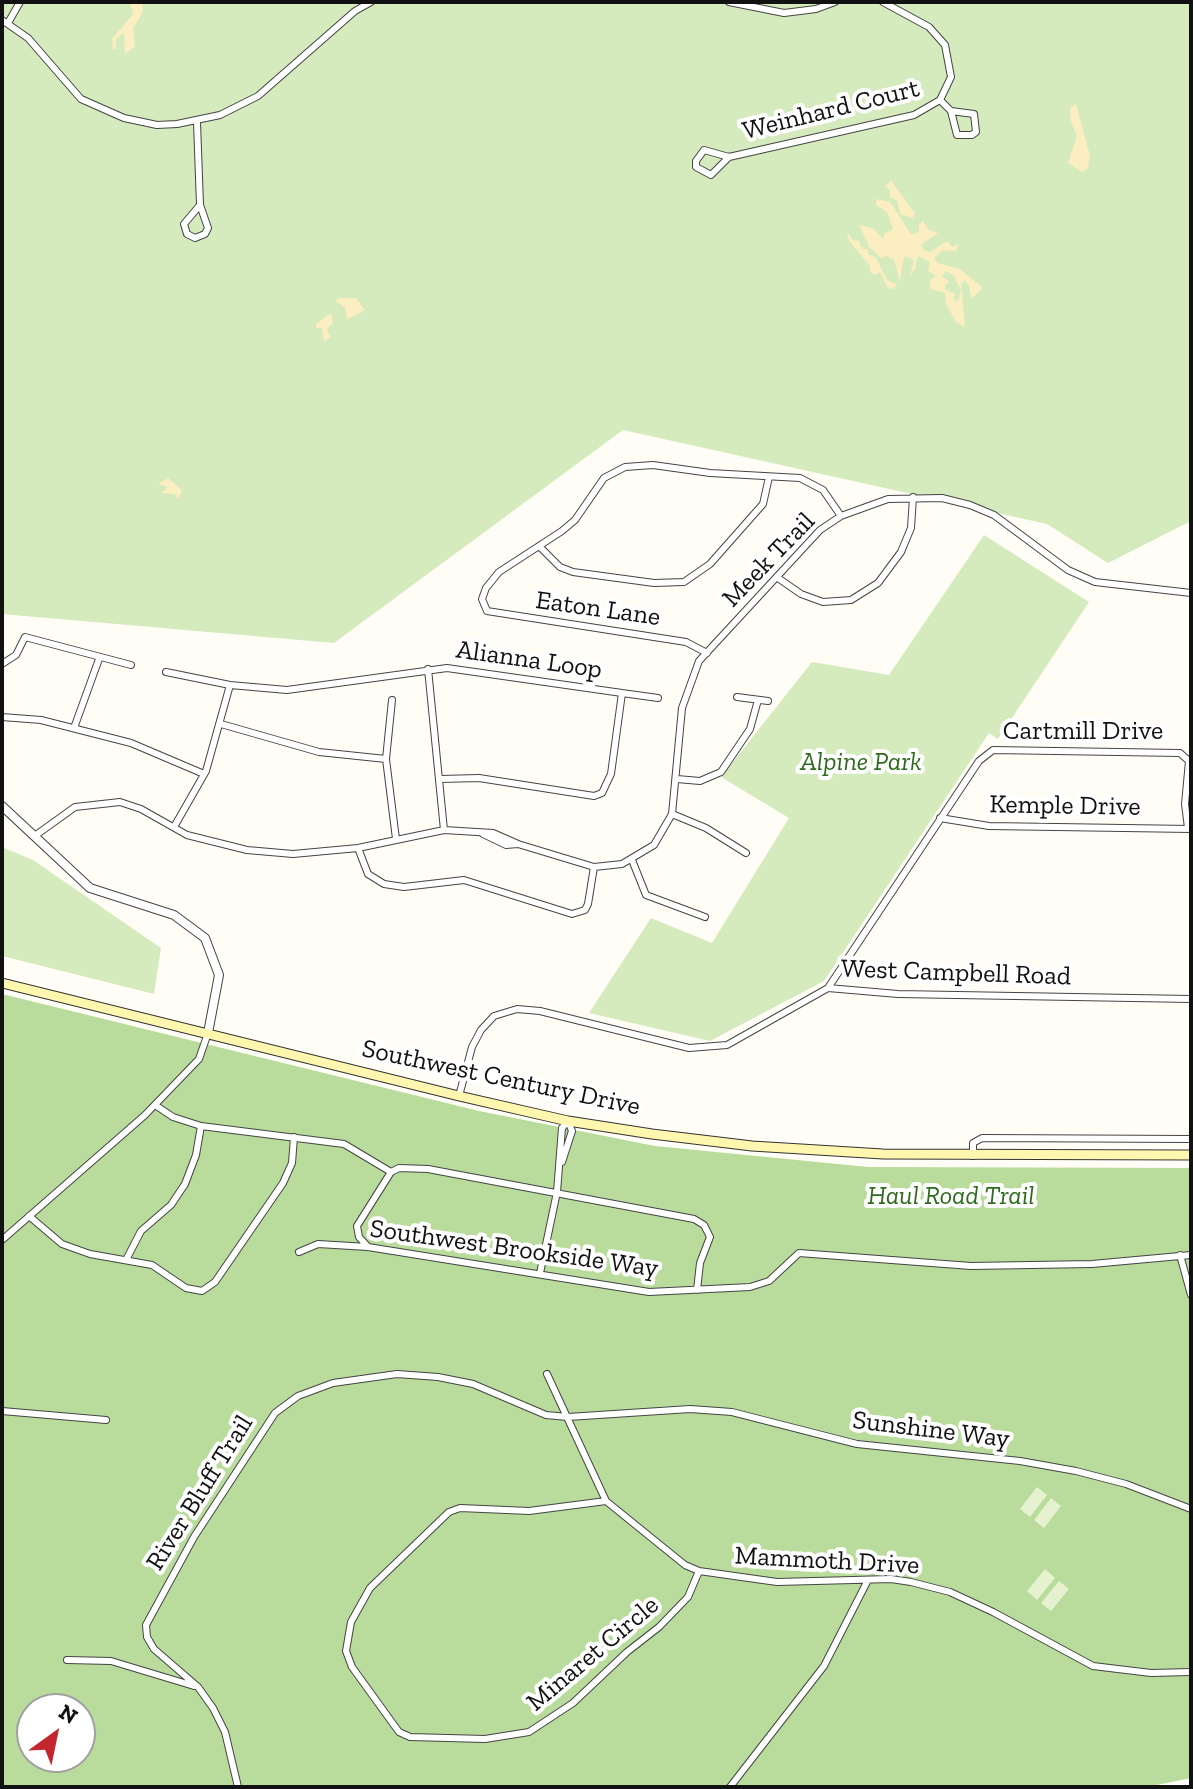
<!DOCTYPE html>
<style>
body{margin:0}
#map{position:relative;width:1193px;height:1789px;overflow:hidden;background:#fffdf5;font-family:"Zilla Slab",serif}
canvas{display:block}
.frame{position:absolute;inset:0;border:4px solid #111;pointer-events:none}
.north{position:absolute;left:16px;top:1693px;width:80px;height:80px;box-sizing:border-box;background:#fff;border:2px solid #a0a0a0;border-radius:50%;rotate:33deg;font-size:22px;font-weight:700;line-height:32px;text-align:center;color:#111}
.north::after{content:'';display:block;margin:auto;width:28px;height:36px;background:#c4262e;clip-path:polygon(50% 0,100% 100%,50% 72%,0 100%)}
</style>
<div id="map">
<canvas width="1193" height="1789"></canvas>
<div class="frame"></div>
<div class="north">N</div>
</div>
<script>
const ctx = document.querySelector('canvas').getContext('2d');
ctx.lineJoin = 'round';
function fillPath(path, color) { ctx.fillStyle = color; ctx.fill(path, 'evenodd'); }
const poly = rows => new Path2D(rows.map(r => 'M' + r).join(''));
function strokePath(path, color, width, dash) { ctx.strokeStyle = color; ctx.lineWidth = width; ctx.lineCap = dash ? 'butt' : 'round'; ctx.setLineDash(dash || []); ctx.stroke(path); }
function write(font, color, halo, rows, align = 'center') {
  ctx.font = font + ' "Zilla Slab",serif'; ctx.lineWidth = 8; ctx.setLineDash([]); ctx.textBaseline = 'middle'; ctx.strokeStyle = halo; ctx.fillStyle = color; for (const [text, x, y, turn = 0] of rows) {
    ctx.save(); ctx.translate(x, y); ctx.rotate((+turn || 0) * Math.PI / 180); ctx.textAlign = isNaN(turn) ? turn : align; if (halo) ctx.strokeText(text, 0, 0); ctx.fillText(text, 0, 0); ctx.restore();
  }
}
fillPath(poly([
 [2,2,1191,2,1191,521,1108,563,1047,524,623,430,334,643,2,614],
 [984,535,1089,602,998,739,989,733,824,981,710,1041,589,1013,651,918,712,943,789,818,721,777,812,662,889,675],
 [2,847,33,860,161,948,154,994,2,956]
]), '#d5ebbd');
fillPath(poly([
 [2,994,479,1111,655,1146,868,1167,1191,1168,1191,1778,1147,1787,2,1787],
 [32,1709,80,1709,80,1757,32,1757]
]), '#b9dc9c');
fillPath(poly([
 [130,2,142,2,143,11,133,29,135,47,125,54,124,33,116,39,116,49,113,49,112,39,133,14],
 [1076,104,1090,156,1088,168,1082,172,1068,163,1077,136,1071,122,1070,108],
 [891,181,915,213,913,218,900,214,897,200,890,197,890,190,885,186],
 [876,199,890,202,911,234,919,232,919,224,923,221,929,230,938,233,921,245,924,250,930,252,947,241,952,247,959,244,956,251,942,250,934,259,938,263,960,269,983,288,971,299,969,285,965,281,961,283,965,327,956,322,946,304,945,293,930,289,930,280,936,276,928,271,930,262,918,256,915,269,910,276,914,260,904,256,900,281,894,260,886,256,881,258,870,248,859,225,873,228,883,239,884,234,893,229,887,212,876,205],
 [946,271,954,276,961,290,958,301,954,300,955,294,945,289,945,284,950,282,942,276],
 [847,232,853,240,859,241,862,249,868,249,868,254,876,258,887,280,896,284,895,289,888,288,880,272,875,275,870,271,870,266,849,241],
 [338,298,356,298,365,310,347,319,345,308,336,301],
 [331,313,333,323,327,330,331,337,324,341,322,328,316,328,316,324],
 [168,478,182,490,178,500,175,494,161,493,168,487,158,484]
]), '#fbeec1');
fillPath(poly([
 [1037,1487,1047,1495,1030,1517,1020,1509],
 [1051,1498,1061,1506,1044,1528,1034,1520],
 [1045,1569,1055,1578,1037,1600,1027,1591],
 [1059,1581,1069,1589,1051,1611,1041,1603]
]), '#e6f2cf');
const minor = poly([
 [729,2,784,13,816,9,835,2],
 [2,20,28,38,81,99,124,118,157,125,177,124,220,115,258,96,355,11,371,2],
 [8,23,20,2],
 [940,100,951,111,957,135,972,135,976,132,974,114,951,111],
 [197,122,200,205,208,228,205,234,195,238,187,234,184,224,200,205],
 [729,157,711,175,696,167,696,161,704,150,729,157,914,115,940,100,951,77,945,45,929,27,883,2],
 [539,546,560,567,573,572,654,583,684,582,710,564,763,504,769,477],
 [778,578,801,594,823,602,851,600,878,583,901,552,911,528,913,497],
 [707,653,686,642,487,611,482,599,486,588,499,572,562,531,575,520,604,478,625,467,653,465,710,473,800,478,823,490,841,516],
 [2,664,16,655,25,637,131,665],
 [428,669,444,830],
 [166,672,230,685,287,690,447,668,622,693,611,774,602,793,594,796,479,778,440,779],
 [622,693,658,698],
 [737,697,768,701],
 [392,700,386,759,396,839],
 [2,717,41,720,131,743,204,774],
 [221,724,319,752,386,759],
 [74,728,99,659],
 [677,779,700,781,721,772,750,729,758,700],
 [672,814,706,828,746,853],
 [940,818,989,826,1191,829],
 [174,827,206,771,230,685],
 [483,834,506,845,518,844],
 [36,835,75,807,120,802,141,809,187,835,247,850,293,854,358,848,444,830,493,833,518,844,594,867,622,864,654,845,672,814,682,708,699,661,820,530,841,516,888,499,942,498,970,505,994,515,1068,570,1095,582,1191,593],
 [358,848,368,874,384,884,404,887,464,880,572,914,585,910,588,904,594,867],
 [632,860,646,895,705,917],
 [828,988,979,761,993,750,1180,753,1189,761,1185,804,1188,828],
 [459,1096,472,1047,481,1030,494,1016,517,1009,540,1011,689,1048,727,1045,828,988,898,994,1191,999],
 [155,1105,173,1117,201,1126,344,1144,391,1172],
 [973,1156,973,1143,982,1138,1191,1139],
 [562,1162,572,1131,568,1121],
 [29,1216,62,1244,90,1254,152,1265,186,1288,202,1291,215,1282,283,1183,292,1163,294,1137],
 [2,1240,145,1115,199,1059,208,1033],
 [368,1247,359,1237,357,1226,391,1172,399,1168,428,1169,694,1219,704,1225,710,1237,700,1263,697,1290],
 [299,1252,318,1244,368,1247,649,1292,750,1287,769,1281,799,1253,971,1266,1092,1264,1191,1255],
 [1180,1255,1191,1295],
 [126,1260,141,1231,171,1205,185,1184,196,1155,201,1126],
 [540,1273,557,1192,562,1128,568,1121],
 [547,1374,606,1501,685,1565,699,1571,777,1582,891,1579,911,1582,950,1592,993,1612,1093,1666,1151,1673,1191,1672],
 [2,1411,106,1420],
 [606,1501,529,1511,460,1508,449,1512,370,1588,351,1622,346,1651,352,1667,399,1732,410,1737,485,1739,529,1732,573,1703,627,1652,659,1627,688,1597,699,1571],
 [67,1660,111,1661,194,1686],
 [238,1787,225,1732,213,1708,198,1687,154,1649,147,1637,146,1625,194,1537,275,1413,298,1396,333,1383,397,1374,438,1377,473,1384,546,1415,568,1417,690,1409,732,1412,857,1444,1020,1461,1076,1471,1126,1484,1191,1509],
 [730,1787,824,1666,868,1580]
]);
const tertiary = poly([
 [2,806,90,888,174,915,205,938,219,975,208,1033]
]);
const secondary = poly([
 [2,983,459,1096,568,1121,652,1134,752,1146,883,1154,1191,1155]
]);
strokePath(minor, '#444', 8);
strokePath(tertiary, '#444', 10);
strokePath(secondary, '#333', 11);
strokePath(minor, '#fff', 6);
strokePath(tertiary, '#fff', 8);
strokePath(secondary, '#fff6b0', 9);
write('26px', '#111', '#fff', [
 ["Weinhard Court",831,110,-14],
 ["Meek Trail",769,560,-46],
 ["Eaton Lane",598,609,8],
 ["Alianna Loop",529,660,8],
 ["Cartmill Drive",1083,732],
 ["Kemple Drive",1065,806,1],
 ["West Campbell Road",956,973,2],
 ["Southwest Century Drive",501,1078,12],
 ["Southwest Brookside Way",514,1249,8],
 ["Sunshine Way",931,1430,7],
 ["River Bluff Trail",200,1493,-58],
 ["Mammoth Drive",827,1561,3],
 ["Minaret Circle",593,1654,-40]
]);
write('italic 26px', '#2f6b1f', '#fff', [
 ["Alpine Park",861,763],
 ["Haul Road Trail",951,1197]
]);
</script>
